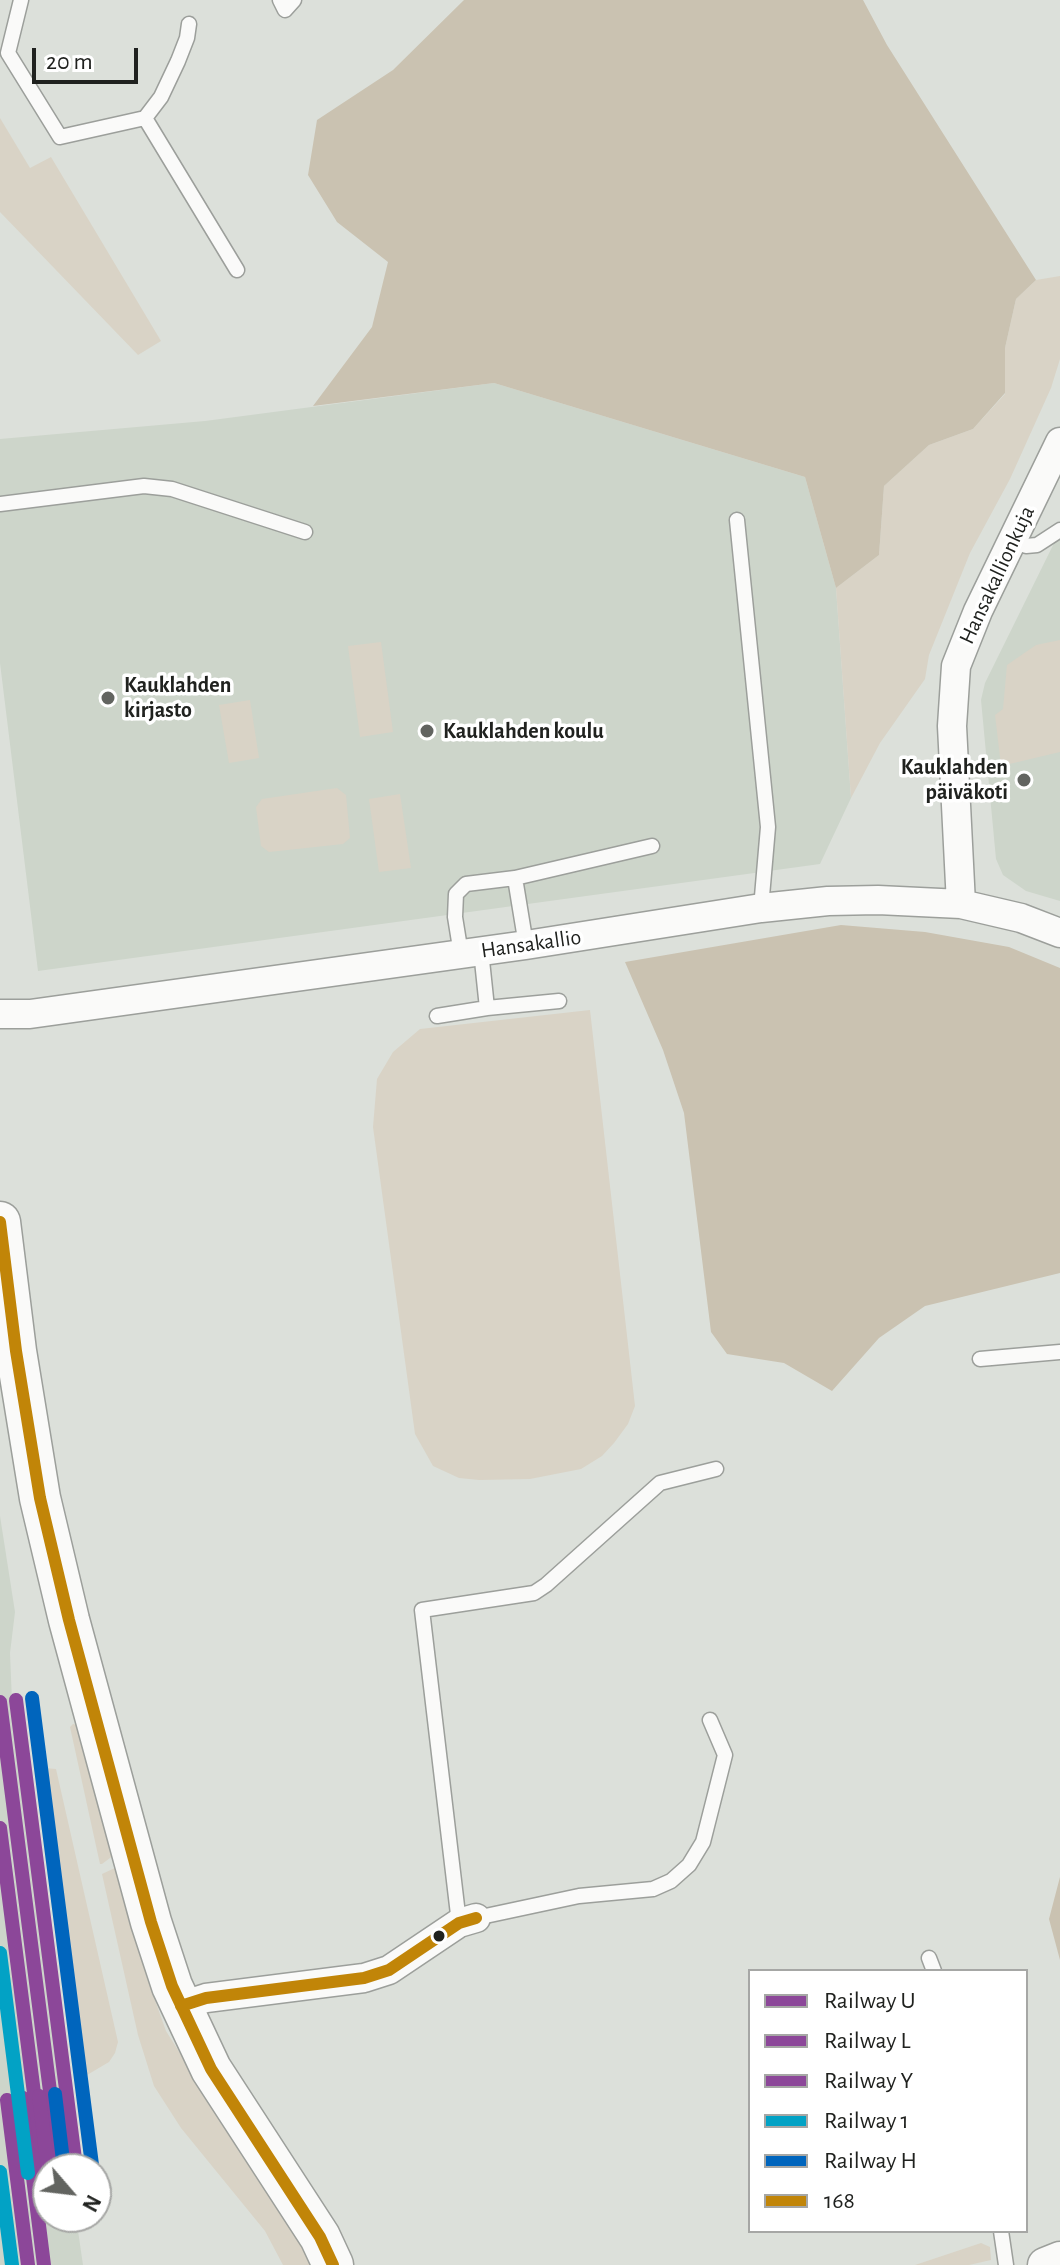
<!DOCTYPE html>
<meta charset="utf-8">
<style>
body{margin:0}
#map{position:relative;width:1060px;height:2265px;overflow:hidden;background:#dce0da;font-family:"Alegreya Sans",sans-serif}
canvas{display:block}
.legend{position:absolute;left:748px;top:1969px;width:280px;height:264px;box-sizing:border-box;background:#fff;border:2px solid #a6a7a5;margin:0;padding:10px 14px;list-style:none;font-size:24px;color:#20221f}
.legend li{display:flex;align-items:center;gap:16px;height:40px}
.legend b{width:40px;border:2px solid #a6a7a5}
.north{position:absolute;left:32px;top:2153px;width:80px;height:80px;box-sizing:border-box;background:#fff;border:2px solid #a6a7a5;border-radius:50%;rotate:118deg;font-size:22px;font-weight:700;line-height:32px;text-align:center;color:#20221f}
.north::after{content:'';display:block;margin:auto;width:28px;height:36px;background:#626460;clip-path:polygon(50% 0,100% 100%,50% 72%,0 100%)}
.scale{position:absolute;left:32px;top:48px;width:106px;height:36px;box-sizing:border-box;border:4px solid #20221f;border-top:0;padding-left:10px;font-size:24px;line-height:28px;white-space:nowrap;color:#20221f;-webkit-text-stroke:6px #fff;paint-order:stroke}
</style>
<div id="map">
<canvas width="1060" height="2265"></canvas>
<ul class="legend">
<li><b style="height:10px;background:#8c4799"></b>Railway U</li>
<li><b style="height:10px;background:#8c4799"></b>Railway L</li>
<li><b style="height:10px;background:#8c4799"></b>Railway Y</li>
<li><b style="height:10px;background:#02a2c5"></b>Railway 1</li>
<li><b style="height:10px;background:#0065bd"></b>Railway H</li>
<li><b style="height:10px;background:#c18508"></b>168</li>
</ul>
<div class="north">N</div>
<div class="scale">20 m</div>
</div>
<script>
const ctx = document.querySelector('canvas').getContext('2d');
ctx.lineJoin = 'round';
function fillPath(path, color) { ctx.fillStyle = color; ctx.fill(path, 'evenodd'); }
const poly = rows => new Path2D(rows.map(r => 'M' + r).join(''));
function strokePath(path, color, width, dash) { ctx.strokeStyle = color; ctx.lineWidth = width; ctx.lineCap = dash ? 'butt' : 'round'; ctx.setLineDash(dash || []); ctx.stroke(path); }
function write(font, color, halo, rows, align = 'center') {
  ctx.font = font + ' "Alegreya Sans",sans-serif'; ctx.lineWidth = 7; ctx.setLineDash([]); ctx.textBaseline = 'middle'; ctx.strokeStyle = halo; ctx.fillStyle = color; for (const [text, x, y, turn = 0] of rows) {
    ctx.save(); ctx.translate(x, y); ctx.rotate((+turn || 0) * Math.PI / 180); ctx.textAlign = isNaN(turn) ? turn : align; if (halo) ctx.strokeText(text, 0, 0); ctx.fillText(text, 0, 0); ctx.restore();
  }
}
fillPath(poly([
 [494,383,805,477,836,588,851,798,820,864,38,971,0,663,0,439,205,421],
 [1060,531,1060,901,1026,891,1003,875,996,859,981,700,985,683],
 [0,1516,15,1612,10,1653,13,1726,70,2169,48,2169,48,2217,76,2217,83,2265,0,2265]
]), '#cdd5ca');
fillPath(poly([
 [0,118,30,168,51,157,161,341,138,355,0,212],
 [1060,276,1060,359,1051,388,1010,479,970,553,929,655,925,679,880,743,851,798,836,588,879,555,884,486,929,445,973,429,1005,394,1005,348,1016,299,1036,280],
 [1060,640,1060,752,1001,766,995,715,1003,709,1007,665,1036,645],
 [381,642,393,732,360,737,348,646],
 [250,700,259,758,229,763,219,705],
 [337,788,346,795,350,838,343,844,269,852,261,846,256,807,262,799],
 [400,794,411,868,379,872,369,799],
 [590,1010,635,1406,628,1424,614,1443,602,1456,581,1469,530,1479,479,1480,459,1478,433,1466,415,1434,373,1127,377,1079,393,1052,420,1029],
 [73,1724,79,1725,114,1855,102,1864,100,1864,70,1727],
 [45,1768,56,1769,118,2042,115,2053,109,2062,87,2075,50,1836,43,1771],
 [117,1867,146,1975,166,2031,314,2265,283,2265,265,2231,181,2128,154,2086,138,2035,102,1874],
 [981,2243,990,2247,991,2260,969,2265,915,2265]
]), '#d9d3c6');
fillPath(poly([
 [464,0,863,0,887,45,1036,280,1016,299,1005,348,1005,393,973,429,929,445,884,486,879,555,836,588,805,477,494,383,313,406,372,327,388,262,337,222,308,175,317,120,393,70],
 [841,925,925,932,1009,947,1060,968,1060,1273,925,1306,879,1338,832,1391,784,1363,727,1354,711,1332,684,1113,663,1050,625,962],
 [1060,1877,1060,1960,1049,1919]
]), '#cac2b1');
const service = poly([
 [21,0,8,53,60,137,145,118,237,270],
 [280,0,285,10,294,0],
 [145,118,161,97,178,61,187,38,189,24],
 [0,504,144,486,172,489,305,532],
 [737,520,768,827,761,908],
 [1012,541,1026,546,1037,545,1060,530],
 [515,878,652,846],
 [481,951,487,1008,559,1001],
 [461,954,455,917,456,894,466,884,515,878,526,945],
 [437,1016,487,1008],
 [980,1359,1060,1352],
 [476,1918,579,1896,653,1889,671,1881,689,1865,703,1842,725,1755,710,1720],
 [459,1923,422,1610,534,1593,546,1585,660,1483,716,1469],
 [929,1958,934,1971],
 [1001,2231,1006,2265]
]);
const minor = poly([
 [961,904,952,726,956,666,978,611,1060,442],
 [0,1014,30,1014,526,945,761,908,828,901,878,900,961,904,1021,918,1060,933],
 [181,2006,206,1998,364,1978,389,1970,459,1923,476,1918]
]);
const tertiary = poly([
 [1045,2265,1060,2259]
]);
const secondary = poly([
 [0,1222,16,1351,40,1498,69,1620,151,1922,172,1986,211,2069,320,2237,333,2265]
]);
strokePath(service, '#9c9f9b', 17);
strokePath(minor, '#9c9f9b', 31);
strokePath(tertiary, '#9c9f9b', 37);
strokePath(secondary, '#9c9f9b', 43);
strokePath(service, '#fafaf9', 14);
strokePath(minor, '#fafaf9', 28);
strokePath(tertiary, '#fafaf9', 34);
strokePath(secondary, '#fafaf9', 40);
strokePath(poly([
 [0,1222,16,1351,40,1498,69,1620,151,1922,172,1986,211,2069,320,2237,333,2265],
 [181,2006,206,1998,364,1978,389,1970,459,1923,476,1918]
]), '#c18508', 12);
strokePath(poly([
 [0,1702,60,2169],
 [23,2098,44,2265]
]), '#8c4799', 14);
strokePath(poly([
 [0,1828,44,2171],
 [7,2100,28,2265]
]), '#8c4799', 14);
strokePath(poly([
 [16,1700,76,2167],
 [39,2096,48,2169]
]), '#8c4799', 14);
strokePath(poly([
 [0,1953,28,2173],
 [0,2172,12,2265]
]), '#02a2c5', 14);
strokePath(poly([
 [32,1698,92,2165],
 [55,2094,64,2169]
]), '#0065bd', 14);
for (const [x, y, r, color] of [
 [108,698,8,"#626460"],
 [427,731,8,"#626460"],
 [1024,780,8,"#626460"],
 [439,1936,7,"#20221f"]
]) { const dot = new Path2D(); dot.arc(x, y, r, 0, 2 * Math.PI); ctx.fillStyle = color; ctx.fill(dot); strokePath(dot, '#fff', 3); }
write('22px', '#20221f', '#fff', [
 ["Hansakallionkuja",997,575,-65],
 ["Hansakallio",531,944,-8]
]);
write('bold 22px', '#20221f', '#fff', [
 ["Kauklahden",124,685],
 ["kirjasto",124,710],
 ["Kauklahden koulu",443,731],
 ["Kauklahden",1008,767,"right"],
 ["päiväkoti",1008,792,"right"]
], 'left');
</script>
